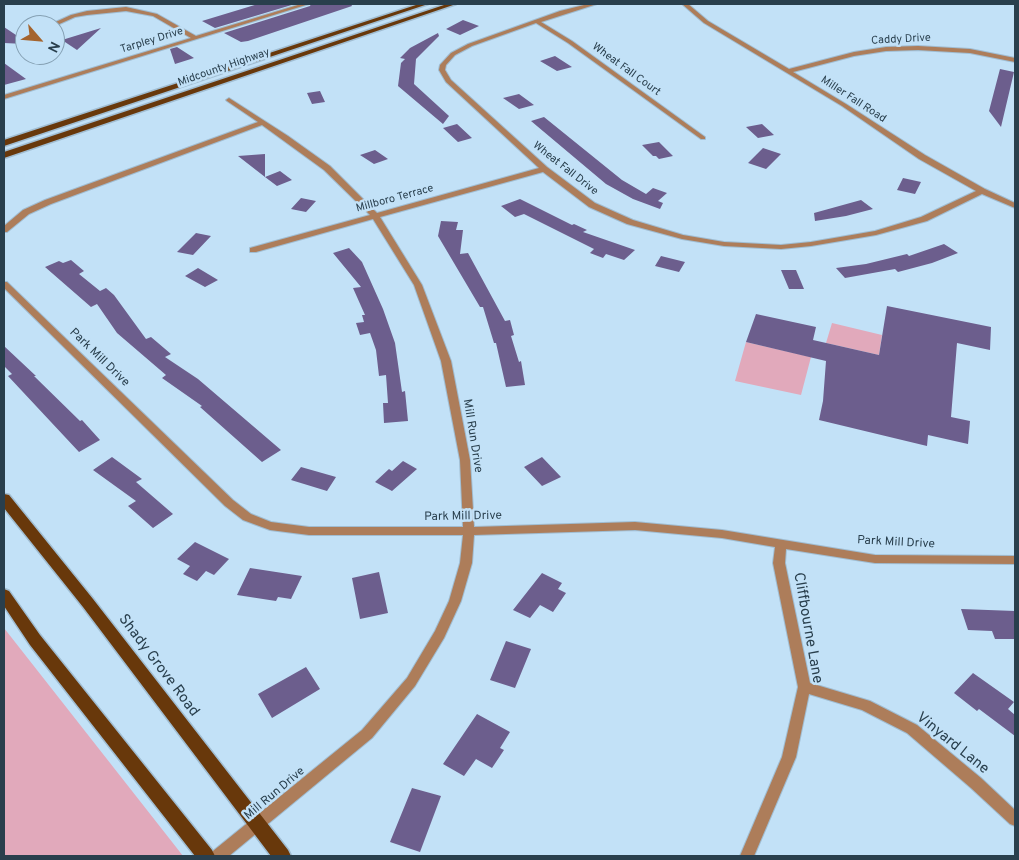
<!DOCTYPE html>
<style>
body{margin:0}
#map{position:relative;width:1019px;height:860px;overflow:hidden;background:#c2e1f7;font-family:Overpass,sans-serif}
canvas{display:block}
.frame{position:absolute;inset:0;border:5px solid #293f4d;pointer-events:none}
.north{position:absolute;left:15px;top:15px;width:50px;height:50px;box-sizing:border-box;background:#c2e1f7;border:1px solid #85a0b3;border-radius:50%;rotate:117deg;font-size:14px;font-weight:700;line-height:20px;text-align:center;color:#293f4d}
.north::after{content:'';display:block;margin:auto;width:18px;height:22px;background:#a4642e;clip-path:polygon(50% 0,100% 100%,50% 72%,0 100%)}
</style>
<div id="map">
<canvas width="1019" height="860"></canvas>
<div class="frame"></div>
<div class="north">N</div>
</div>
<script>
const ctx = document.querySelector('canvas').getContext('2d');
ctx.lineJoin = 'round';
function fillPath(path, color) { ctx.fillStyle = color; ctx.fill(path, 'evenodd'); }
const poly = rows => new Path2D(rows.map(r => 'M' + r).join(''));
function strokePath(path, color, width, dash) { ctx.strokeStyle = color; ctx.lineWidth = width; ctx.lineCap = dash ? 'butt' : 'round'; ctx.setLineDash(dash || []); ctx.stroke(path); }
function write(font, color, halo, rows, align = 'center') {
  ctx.font = font + ' Overpass,sans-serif'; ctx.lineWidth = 5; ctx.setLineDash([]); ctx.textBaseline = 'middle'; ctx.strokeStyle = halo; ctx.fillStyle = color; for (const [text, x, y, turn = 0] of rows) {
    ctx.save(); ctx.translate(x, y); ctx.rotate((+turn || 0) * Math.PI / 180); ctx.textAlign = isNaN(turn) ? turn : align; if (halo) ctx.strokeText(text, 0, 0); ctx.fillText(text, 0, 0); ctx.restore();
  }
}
fillPath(poly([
 [832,323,882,335,879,355,826,343],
 [746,342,811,357,801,395,735,381],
 [4,628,176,847,183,856,4,856]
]), '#e1a9bb');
fillPath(poly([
 [258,4,295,4,215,28,202,21],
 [311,4,351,4,352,6,248,41,241,42,224,33,310,6],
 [463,20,479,26,460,35,446,29],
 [4,27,25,41,25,44,4,43],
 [101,28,77,50,62,40],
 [438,33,439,36,416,59,414,84,449,116,443,124,398,86,401,63,405,59,400,58,410,48],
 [177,47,194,58,175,64,170,49],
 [555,56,572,67,557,71,540,61],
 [4,63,26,79,4,85],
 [1000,69,1014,72,1001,127,989,111],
 [320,91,325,102,312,104,307,93],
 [519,94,534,105,519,109,503,98],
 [544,117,622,180,646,194,653,188,667,193,658,201,663,203,660,209,633,199,606,184,531,121],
 [457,124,472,138,458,142,443,128],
 [762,124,774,135,758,138,746,127],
 [659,142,673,156,659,159,656,156,653,156,642,145],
 [763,148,781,154,766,169,748,163],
 [375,150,388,159,374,164,360,155],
 [265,154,265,177,238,156],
 [280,171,292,180,277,186,265,177],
 [903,178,921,182,915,194,897,190],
 [301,198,316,201,306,212,291,209],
 [520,199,572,225,574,224,587,230,583,232,635,250,624,260,606,254,603,258,590,253,594,249,524,214,515,217,501,206],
 [861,200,873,209,846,216,815,221,814,213],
 [441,221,458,222,456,230,463,230,460,254,468,253,505,321,510,320,514,335,511,336,519,362,521,361,525,385,506,387,496,343,494,343,483,307,480,307,438,236],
 [196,233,211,236,193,255,177,252],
 [944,244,958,253,932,263,898,272,895,269,845,278,836,268,866,264,907,254,909,256],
 [349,248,362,262,383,309,395,343,402,392,405,391,408,421,384,423,383,403,388,403,386,375,379,376,376,350,370,333,360,335,356,323,364,322,362,315,365,315,353,288,361,287,333,253],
 [661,256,685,262,679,272,655,266],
 [71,260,84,271,79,274,100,291,106,288,114,295,146,339,151,337,171,354,165,357,198,379,281,450,262,462,200,407,202,406,162,378,166,375,117,333,97,304,91,307,45,267,59,261,63,263],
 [198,268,218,280,205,287,185,276],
 [781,270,796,270,804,289,789,289],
 [887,306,991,327,990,350,957,343,951,417,970,421,968,444,928,435,927,446,819,420,823,401,826,361,746,342,756,314,816,327,813,340,879,355],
 [4,346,36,376,34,376,80,421,82,420,100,440,79,452,8,376,12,374,4,366],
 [112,457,142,479,136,482,173,514,153,528,128,506,136,501,93,470],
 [542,457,561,477,542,486,524,467],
 [403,461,417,469,392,491,375,482,389,469,392,471],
 [301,467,336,477,327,491,291,480],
 [195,542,229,559,214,575,206,571,197,581,183,574,190,566,177,559],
 [250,568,302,576,291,599,278,597,276,601,237,595],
 [379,572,388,613,360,619,352,578],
 [542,573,562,583,558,589,566,593,553,612,540,605,530,618,513,610],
 [961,609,1015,611,1015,639,995,639,992,631,968,630],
 [506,641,531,649,515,688,490,680],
 [306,667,320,689,272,718,258,694],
 [973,673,1014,702,1008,709,1015,715,1015,736,979,709,977,711,954,693],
 [477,714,510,732,500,748,504,750,492,768,476,759,464,776,443,764],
 [412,788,441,796,420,852,390,842]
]), '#6c5e8d');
const minor = poly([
 [301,4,309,4,4,99,4,95,191,38,153,16,126,11,87,15,75,17,55,26,49,25,71,15,87,11,126,7,157,14,196,36,301,4],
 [588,4,597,4,541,22,572,41,705,137,705,139,701,139,568,43,536,23,472,46,455,55,446,65,445,70,451,80,547,167,595,203,633,220,683,235,724,242,781,245,811,242,875,231,921,217,976,191,919,159,842,106,704,23,682,4,688,4,708,21,789,69,854,52,886,47,918,46,970,49,1015,58,1015,62,970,53,918,50,886,51,854,56,793,72,846,104,925,155,985,189,1015,203,1015,208,982,194,927,221,876,235,811,246,781,249,724,246,682,239,627,224,589,207,543,172,380,217,422,285,451,361,470,460,474,527,635,522,722,530,875,555,1015,556,1015,564,875,563,786,549,785,563,810,683,870,701,917,725,981,778,1015,810,1015,826,1010,824,971,788,907,733,862,710,809,694,796,757,754,856,740,856,782,757,798,687,773,563,775,547,722,538,635,530,474,535,472,563,461,601,444,638,415,686,372,738,229,856,211,856,213,851,362,730,407,678,435,631,449,601,460,563,463,535,309,535,270,530,243,520,225,506,4,288,4,282,7,282,233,500,251,514,271,522,309,527,463,527,460,460,441,361,414,285,373,219,256,252,250,252,250,248,370,215,324,170,262,125,51,204,29,214,7,232,4,232,4,226,23,210,45,200,258,122,227,101,226,100,229,98,288,136,330,166,377,213,539,168,446,82,439,70,440,65,451,53,468,44,560,11,588,4]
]);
const primary = poly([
 [419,4,428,4,4,146,4,140,419,4],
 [447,4,456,4,4,158,4,152,447,4],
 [4,494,9,495,93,599,288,850,291,856,271,856,83,607,4,508,4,494],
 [4,589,9,591,40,635,212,850,215,856,195,856,30,645,4,606,4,589]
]);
strokePath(minor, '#a0bdd2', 2);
strokePath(primary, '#a0bdd2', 3);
fillPath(minor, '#ad7d5a');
fillPath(primary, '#68380b');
write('11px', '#293f4d', '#c2e1f7', [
 ["Caddy Drive",901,40,-3],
 ["Tarpley Drive",152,41,-17],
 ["Midcounty Highway",224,68,-19],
 ["Wheat Fall Court",626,70,36],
 ["Miller Fall Road",853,100,33],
 ["Wheat Fall Drive",565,169,38],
 ["Millboro Terrace",395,199,-15]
]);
write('12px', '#293f4d', '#c2e1f7', [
 ["Park Mill Drive",99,358,44],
 ["Mill Run Drive",472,436,81],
 ["Park Mill Drive",463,517,-1],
 ["Park Mill Drive",896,543,3],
 ["Mill Run Drive",275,794,-40]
]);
write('15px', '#293f4d', '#c2e1f7', [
 ["Cliffbourne Lane",807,628,80],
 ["Shady Grove Road",158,666,53],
 ["Vinyard Lane",952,744,39]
]);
</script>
